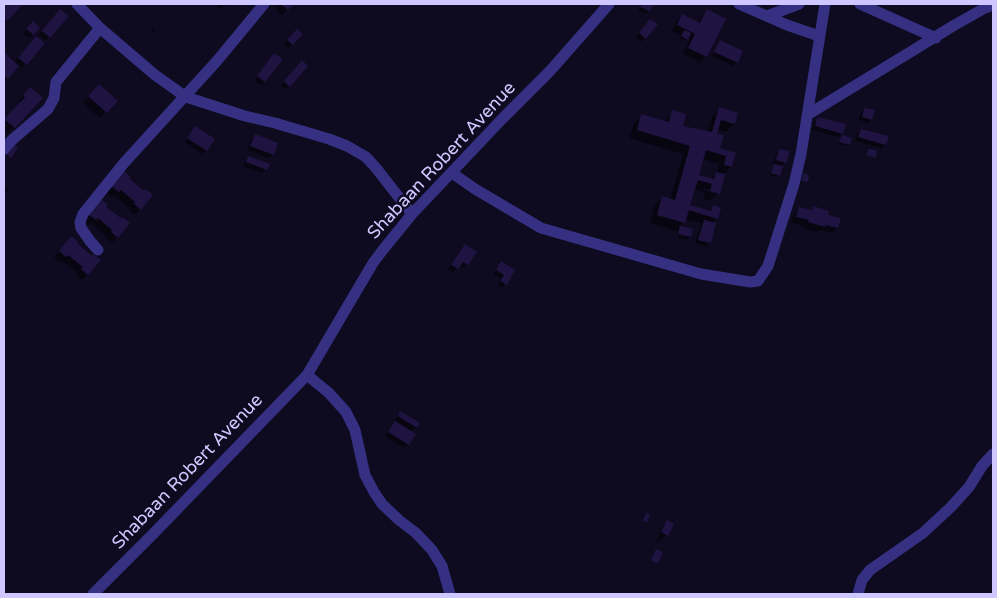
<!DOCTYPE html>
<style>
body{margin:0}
#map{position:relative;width:997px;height:598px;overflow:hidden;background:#0e0a1f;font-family:"Varela Round",sans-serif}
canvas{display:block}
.frame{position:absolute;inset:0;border:5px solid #cfc7ff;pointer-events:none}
</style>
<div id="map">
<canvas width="997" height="598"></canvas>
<div class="frame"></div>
</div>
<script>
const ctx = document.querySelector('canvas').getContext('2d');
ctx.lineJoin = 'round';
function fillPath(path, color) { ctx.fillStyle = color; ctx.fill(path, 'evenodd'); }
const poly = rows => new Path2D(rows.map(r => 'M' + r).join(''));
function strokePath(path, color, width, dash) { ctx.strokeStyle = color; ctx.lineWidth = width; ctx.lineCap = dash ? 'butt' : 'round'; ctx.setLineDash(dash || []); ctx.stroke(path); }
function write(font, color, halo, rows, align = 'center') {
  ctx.font = font + ' "Varela Round",sans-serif'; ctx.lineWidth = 4.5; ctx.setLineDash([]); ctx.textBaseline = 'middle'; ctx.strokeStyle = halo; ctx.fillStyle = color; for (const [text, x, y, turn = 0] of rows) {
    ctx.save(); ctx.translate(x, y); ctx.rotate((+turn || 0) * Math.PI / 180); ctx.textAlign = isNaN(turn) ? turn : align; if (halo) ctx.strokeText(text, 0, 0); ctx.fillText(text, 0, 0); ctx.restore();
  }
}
fillPath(poly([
 [4,4,21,4,4,23],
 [215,4,226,4,221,9],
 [275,4,292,4,282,15,276,10,278,7],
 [641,4,653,4,646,14,638,11],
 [707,11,706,56,700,62,683,54,690,40,687,38,685,40,680,38,681,35,672,31,677,21,683,15,698,23],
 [57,14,50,37,46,40,39,35],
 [647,24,645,38,641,42,636,37],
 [29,26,38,28,29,38,23,34],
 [154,28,155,30,152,34,150,32],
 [293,34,301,34,288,48,284,45],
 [33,41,26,64,22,68,19,65,4,81,4,54,14,63],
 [720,42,737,62,733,66,712,56],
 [271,58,264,81,261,85,254,80],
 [298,66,289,86,285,89,281,86],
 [100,86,116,101,100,118,83,103],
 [30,89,41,98,8,133,4,129,4,121,20,104,18,102],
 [720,109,734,124,726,132,717,129,716,134,719,149,735,154,731,167,724,174,718,193,710,201,703,199,705,192,694,189,689,206,709,212,713,207,717,218,712,223,710,242,706,246,695,243,701,223,685,219,679,227,691,230,689,237,686,240,678,238,680,230,678,230,676,238,677,231,650,223,655,205,663,197,670,200,683,154,629,138,634,124,642,115,664,122,672,112,681,127,707,132,712,117],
 [702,159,719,164,717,173,710,179,697,176],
 [704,188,715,191,715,194,704,190],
 [865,109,871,119,868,123,859,120,861,113],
 [818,118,842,133,838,137,812,130,814,122],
 [861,130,885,144,882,148,855,141,857,134],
 [192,131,206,150,202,154,185,142],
 [255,136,277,144,273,155,269,158,247,150,251,140],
 [841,136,850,139,847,146,839,144],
 [780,150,785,163,781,166,777,177,770,175,775,164,773,164,776,154],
 [248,157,266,169,262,173,243,166],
 [118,178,128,178,140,209,134,215,129,210,130,208,114,195,112,197,106,192],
 [6,188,8,189,4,195,4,191],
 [95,207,105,207,117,237,112,243,106,238,107,237,91,223,89,225,84,220],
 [813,207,827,216,837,228,831,233,820,230,818,232,803,228,803,226,791,222,794,214,799,208,810,211],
 [71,238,88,274,82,280,76,275,78,273,61,260,60,262,54,257],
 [465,245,467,264,463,268,459,265,453,272,448,269],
 [501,263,514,270,502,288,498,285,501,279,493,274],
 [401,413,416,427,411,432,414,435,404,448,385,436,397,421,395,420],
 [667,522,667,535,663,539,661,538,656,544,663,526]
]), '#0007');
fillPath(poly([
 [4,4,23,4,7,21,4,18],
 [281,4,294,4,288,10],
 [642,4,654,4,650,11,640,7],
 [60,9,69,16,50,38,42,31],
 [707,9,726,19,707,57,688,48,695,34,677,25,682,14,700,23],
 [650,19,658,24,646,39,639,33],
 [33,21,40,28,34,35,26,29],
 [297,29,303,34,293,45,287,40],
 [684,30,691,33,688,40,681,36],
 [36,36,45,43,27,65,18,58],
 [720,40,743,51,738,63,714,52],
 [4,52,19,66,8,79,4,75],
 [274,53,283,59,265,82,257,76],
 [302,60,308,66,290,87,284,81],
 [99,84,118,101,107,113,88,96],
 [30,87,43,98,15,128,4,119,25,97,23,95],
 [719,107,738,113,735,124,721,120,717,134,724,135,720,148,736,153,732,167,724,165,726,156,706,150,699,175,714,179,716,172,725,174,720,194,710,191,712,184,698,180,690,205,711,211,713,205,721,208,718,219,689,210,685,223,657,215,662,196,675,200,690,146,637,130,641,114,669,122,672,110,686,114,683,126,712,132],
 [864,108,875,110,872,120,862,117],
 [817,117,846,124,843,134,815,126],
 [195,126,215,139,207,151,187,138],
 [861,129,889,136,886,145,858,137],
 [255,134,278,143,274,155,250,146],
 [842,135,852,138,850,145,839,142],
 [12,143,18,147,12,158,5,154],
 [779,149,790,151,786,163,776,160],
 [868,149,877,150,876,157,867,156],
 [248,156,270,164,267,170,246,162],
 [774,164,783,166,780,176,771,173],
 [124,171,131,177,129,178,144,191,146,189,153,195,141,210,134,204,135,202,121,190,119,192,111,186],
 [803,173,809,175,808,182,802,181],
 [101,199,108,205,106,207,122,219,123,217,130,223,118,238,111,232,112,230,98,218,96,220,88,214],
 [813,206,829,211,828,215,841,218,838,228,825,225,825,227,808,222,809,220,796,217,799,207,812,210],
 [704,220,716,223,711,243,698,240],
 [680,226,693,229,691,237,678,234],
 [71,236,78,242,77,243,92,256,93,254,101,260,88,275,81,269,83,267,68,255,66,257,59,251],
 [465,244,477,252,468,265,463,262,458,269,451,265],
 [501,261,515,270,507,285,500,281,504,275,496,270],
 [400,411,420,423,417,428,398,416],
 [395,421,416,434,409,445,388,432],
 [646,513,650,514,647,522,643,521],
 [667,520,674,524,668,536,661,532],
 [656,549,663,552,658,564,651,560]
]), '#1f1441');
strokePath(poly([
 [77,4,100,28,155,75,186,97,245,116,275,123,329,139,347,146,366,157,376,168,412,214],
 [739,4,787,25,819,36],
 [860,4,936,38],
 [767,16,799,4],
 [807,115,953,26,983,9,993,5],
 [4,149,12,140,48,109,54,98,56,82,100,28],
 [452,173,475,189,541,228,701,274,750,282,758,281,768,266,794,184,801,154,825,4],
 [98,250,90,241,81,228,80,222,83,214,124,163,216,62,264,4],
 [307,375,329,393,346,412,355,430,365,475,374,492,382,504,399,520,416,533,432,550,442,566,450,594],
 [93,594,154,533,307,375,373,263,382,251,412,214,503,118,550,71,609,4],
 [858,594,862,580,870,570,923,533,951,507,969,487,982,466,993,454]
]), '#353082', 11);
write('18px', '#cfc7ff', '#0e0a1f', [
 ["Shabaan Robert Avenue",442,161,-47],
 ["Shabaan Robert Avenue",188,472,-46]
]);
</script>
